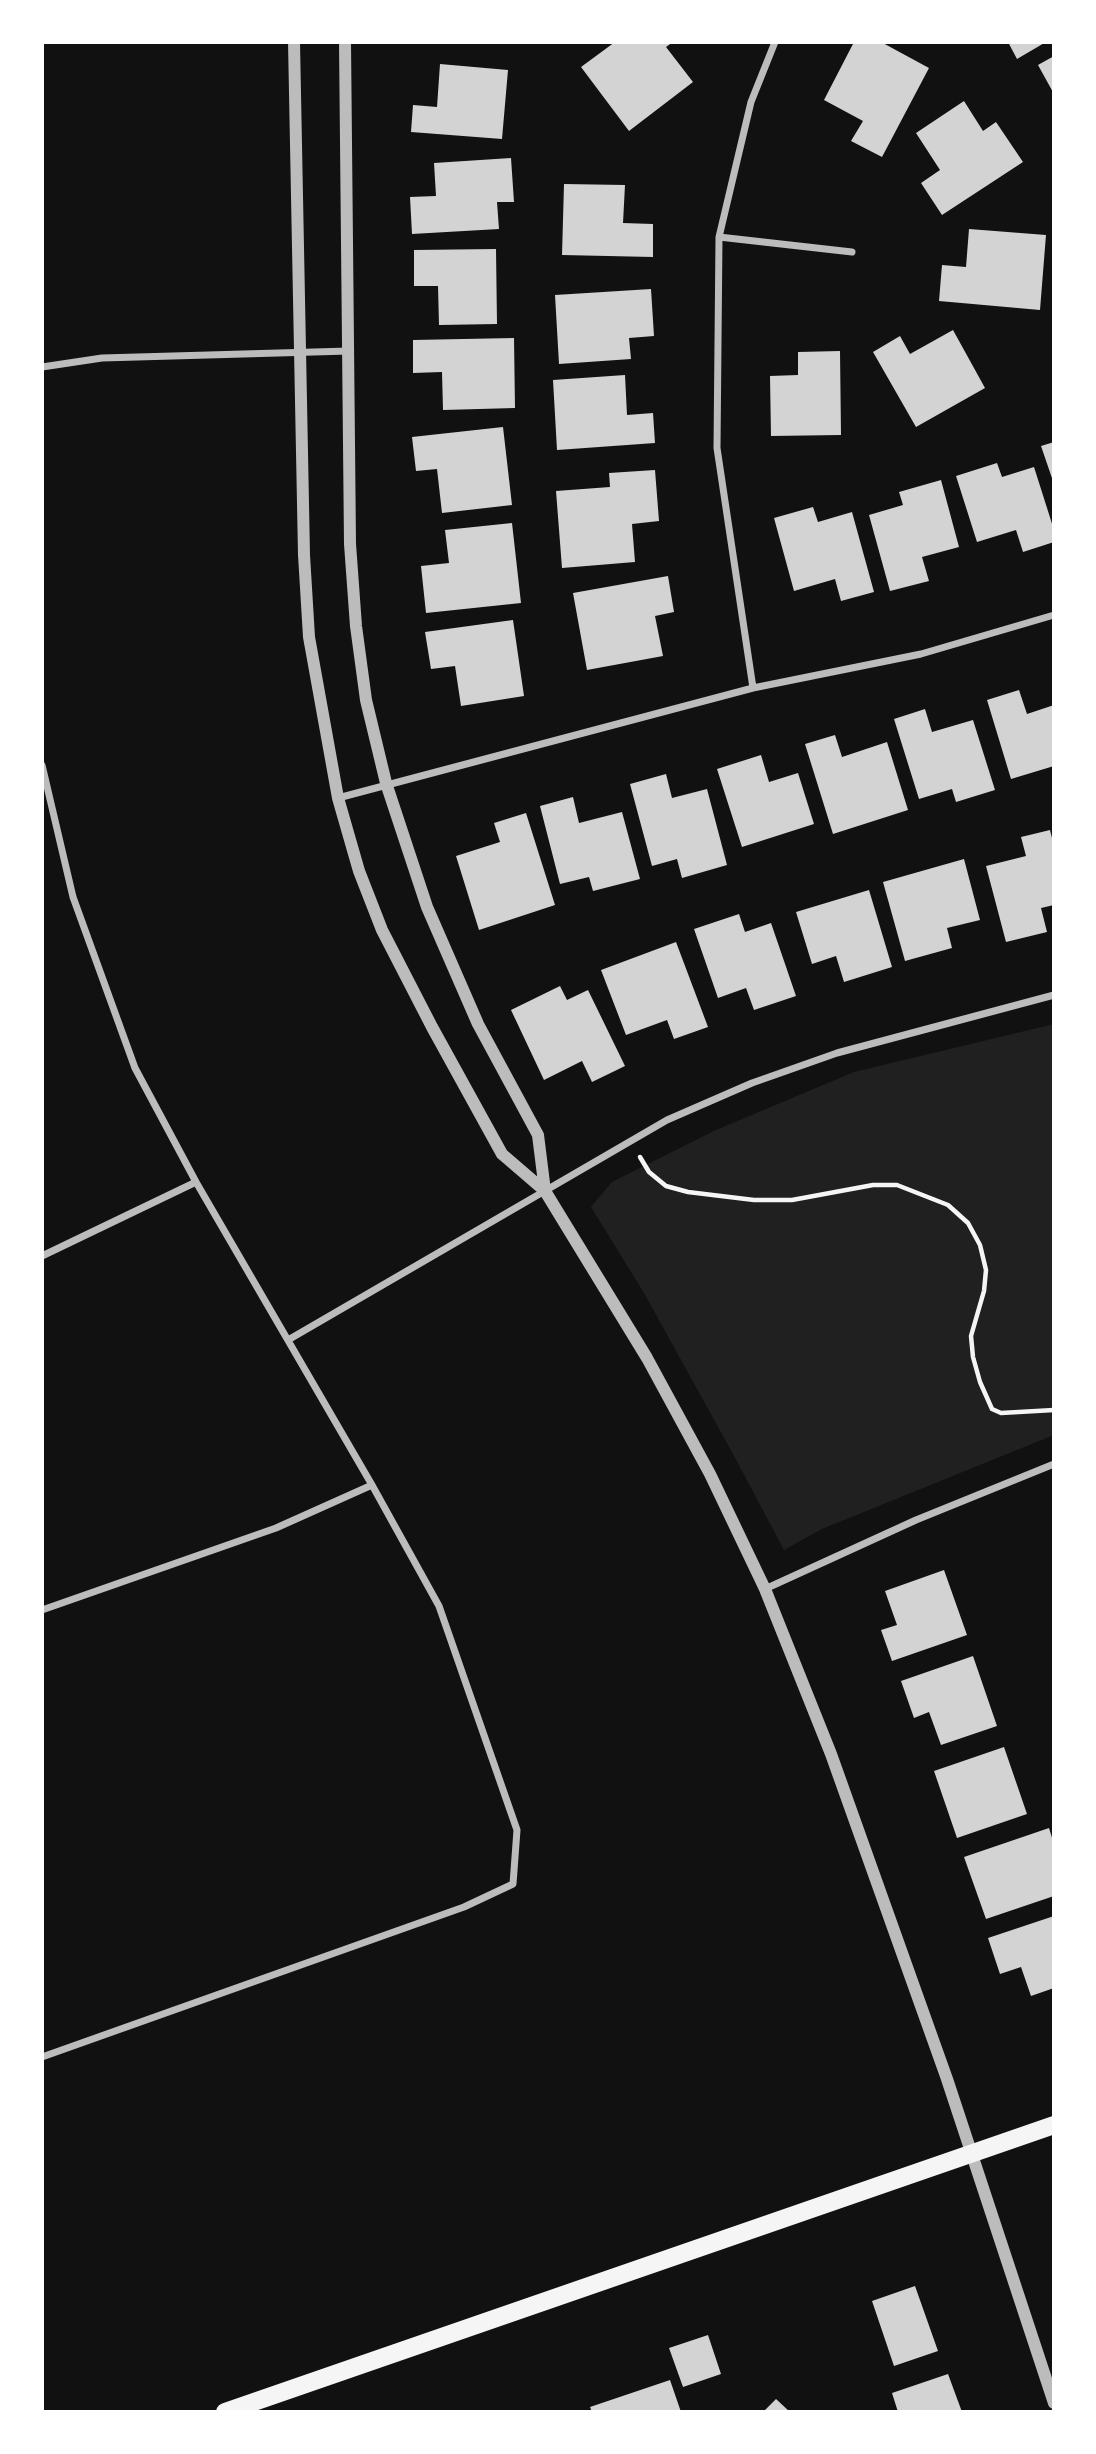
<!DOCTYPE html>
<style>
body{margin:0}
#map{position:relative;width:1096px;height:2454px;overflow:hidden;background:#111;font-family:"Roboto Condensed",sans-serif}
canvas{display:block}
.frame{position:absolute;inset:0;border:44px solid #fff;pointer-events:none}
</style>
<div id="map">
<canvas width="1096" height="2454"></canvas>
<div class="frame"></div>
</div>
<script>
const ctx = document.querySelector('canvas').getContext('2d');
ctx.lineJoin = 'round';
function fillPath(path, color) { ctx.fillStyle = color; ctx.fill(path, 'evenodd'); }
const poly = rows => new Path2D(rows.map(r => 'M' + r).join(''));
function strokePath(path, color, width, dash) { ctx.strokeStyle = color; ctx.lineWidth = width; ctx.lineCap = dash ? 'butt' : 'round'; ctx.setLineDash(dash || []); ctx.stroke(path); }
fillPath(poly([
 [1054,1024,1054,1435,822,1529,784,1550,733,1454,644,1293,591,1207,612,1182,716,1130,854,1072]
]), '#202020');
fillPath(poly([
 [615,42,673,42,666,47,693,82,629,131,581,67],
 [854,42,881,42,929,68,882,157,851,141,863,121,824,100],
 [1008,42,1046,42,1017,59],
 [1054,56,1054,94,1038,65],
 [440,64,508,70,502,139,411,132,413,105,437,107],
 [964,101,983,131,996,122,1023,162,942,215,921,183,940,170,916,133],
 [511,158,514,202,497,202,499,229,412,234,410,197,436,196,434,163],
 [564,184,625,185,623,223,653,224,653,257,562,255],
 [969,229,1046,235,1040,310,939,301,942,265,966,267],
 [496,249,497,324,439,325,438,286,414,286,414,250],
 [651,289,654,336,629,338,631,359,559,364,555,295],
 [953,330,985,388,916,427,873,352,900,336,910,354],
 [514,338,515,408,443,410,442,372,413,373,413,340],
 [840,351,841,435,771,436,770,376,798,375,798,352],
 [625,375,627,415,653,413,655,443,557,450,553,380],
 [503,427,512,505,442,513,437,469,416,471,412,437],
 [1054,442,1054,484,1041,446],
 [997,463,1002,477,1034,467,1054,530,1054,542,1023,552,1016,530,977,542,956,476],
 [655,470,659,521,632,524,635,562,562,568,556,491,610,487,609,473],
 [941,480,959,547,922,557,929,581,890,591,869,515,903,505,899,492],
 [813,507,818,522,852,512,874,592,841,601,835,579,794,591,774,518],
 [512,523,521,603,426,613,421,566,449,563,445,530],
 [668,576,674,612,655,616,663,656,587,670,573,593],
 [513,620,524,696,461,706,455,666,431,669,425,632],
 [1019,690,1027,714,1054,705,1054,766,1011,779,987,700],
 [925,709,932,732,973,720,995,790,956,802,952,789,919,799,894,719],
 [835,735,842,757,887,742,908,810,833,834,805,744],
 [761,755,769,782,798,773,814,824,742,847,717,769],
 [666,774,672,798,707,789,727,865,682,878,677,859,652,866,630,784],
 [573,797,579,823,622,812,640,879,593,891,589,877,560,884,540,806],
 [526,813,555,905,479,930,456,856,500,842,494,823],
 [1050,830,1054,846,1054,905,1041,908,1047,932,1006,942,986,866,1026,856,1021,837],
 [964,859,980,920,947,928,952,948,905,961,883,882],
 [869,890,892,967,844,982,836,956,812,964,796,912],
 [739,914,745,932,771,923,796,996,754,1010,746,988,718,998,694,929],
 [676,942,708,1027,674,1039,667,1020,626,1035,601,970],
 [560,986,567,1000,588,990,625,1066,592,1082,582,1061,544,1080,511,1010],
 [944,1570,967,1635,892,1661,881,1630,897,1625,885,1591],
 [973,1656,997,1726,941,1745,929,1712,914,1718,901,1681],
 [1004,1747,1027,1814,957,1838,934,1771],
 [1049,1828,1054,1844,1054,1896,986,1919,964,1857],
 [1054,1916,1054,1988,1031,1996,1021,1967,1000,1974,988,1938],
 [915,2286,938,2351,894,2366,872,2301],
 [708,2335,721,2374,683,2387,669,2348],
 [948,2374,962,2412,898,2412,892,2393],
 [670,2380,681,2412,592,2412,590,2407],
 [776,2399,790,2412,763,2412]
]), '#d3d3d3');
strokePath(poly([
 [640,1157,649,1172,666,1186,688,1192,754,1200,792,1200,873,1185,897,1185,948,1205,968,1223,980,1245,986,1270,984,1291,971,1336,973,1357,980,1382,992,1409,1001,1413,1054,1410]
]), '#f5f5f5', 4.5);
strokePath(poly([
 [719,237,852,252],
 [42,367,102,358,349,351],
 [753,688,717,448,719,237,751,102,775,42],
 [42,765,73,897,135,1068,196,1182,372,1485,439,1606,517,1830,513,1884,464,1907,42,2057],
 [338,798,753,688,921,654,1054,615],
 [42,1256,196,1182],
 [288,1340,667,1120,752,1083,837,1053,1054,995],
 [765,1589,916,1520,1054,1464],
 [42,1610,276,1528,372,1485]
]), '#bcbcbc', 7);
strokePath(poly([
 [294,42,304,555,309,637,338,798,359,871,382,930,432,1027,502,1154,545,1191,647,1358,710,1474,765,1589,831,1754,947,2079,1054,2403],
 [345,42,350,544,356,626,366,700,386,783,427,907,478,1024,538,1135,545,1191]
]), '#bcbcbc', 12);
strokePath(poly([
 [225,2412,1054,2125]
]), '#f5f5f5', 18);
</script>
